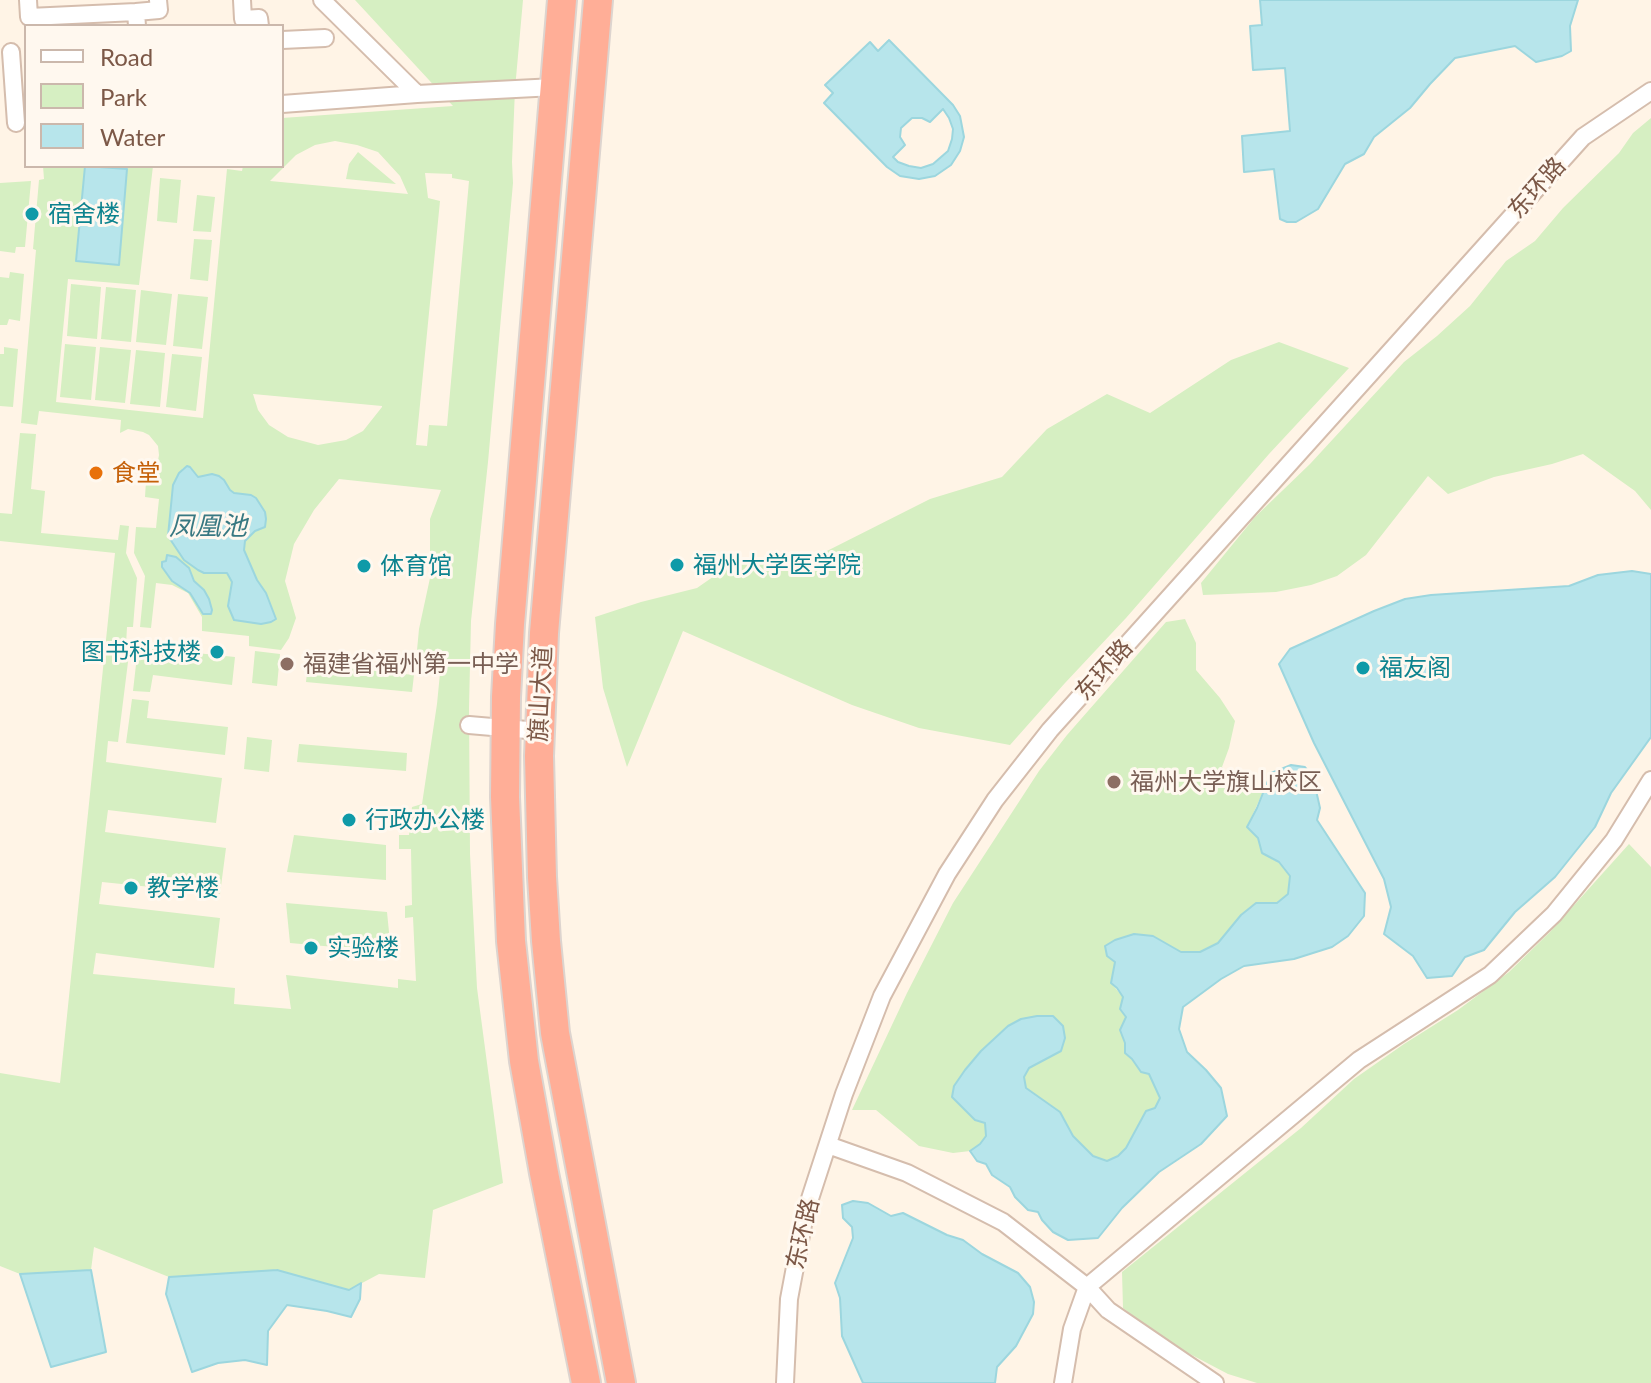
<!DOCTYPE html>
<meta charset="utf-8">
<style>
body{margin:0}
#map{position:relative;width:1651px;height:1383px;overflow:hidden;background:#fff4e6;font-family:Lato,sans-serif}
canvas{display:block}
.legend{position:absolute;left:24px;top:24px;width:260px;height:144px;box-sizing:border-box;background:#fff8ef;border:2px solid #cbb8ac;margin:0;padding:10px 14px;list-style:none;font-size:24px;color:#7c5847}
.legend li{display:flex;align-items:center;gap:16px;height:40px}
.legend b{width:40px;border:2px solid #cbb8ac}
</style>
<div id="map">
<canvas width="1651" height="1383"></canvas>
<ul class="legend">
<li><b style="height:10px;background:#fff"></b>Road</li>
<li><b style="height:22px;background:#d6efc2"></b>Park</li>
<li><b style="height:22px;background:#b7e5eb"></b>Water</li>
</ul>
</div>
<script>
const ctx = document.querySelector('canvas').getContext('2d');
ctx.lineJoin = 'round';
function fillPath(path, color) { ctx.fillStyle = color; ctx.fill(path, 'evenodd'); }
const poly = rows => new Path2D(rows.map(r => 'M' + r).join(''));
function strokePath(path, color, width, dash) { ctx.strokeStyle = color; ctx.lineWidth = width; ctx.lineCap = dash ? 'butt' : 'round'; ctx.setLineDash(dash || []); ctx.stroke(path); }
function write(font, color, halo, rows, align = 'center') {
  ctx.font = font + ' Lato,"Noto Sans SC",sans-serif'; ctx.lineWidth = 6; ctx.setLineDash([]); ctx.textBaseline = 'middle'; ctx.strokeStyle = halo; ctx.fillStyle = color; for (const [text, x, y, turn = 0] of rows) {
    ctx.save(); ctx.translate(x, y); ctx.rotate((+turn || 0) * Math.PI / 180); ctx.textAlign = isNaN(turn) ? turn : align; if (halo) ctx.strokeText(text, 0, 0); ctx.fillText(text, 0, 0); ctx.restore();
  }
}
fillPath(poly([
 [355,0,523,0,515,89,512,162,513,183,488,462,471,621,469,708,470,854,477,988,503,1183,433,1210,425,1278,379,1274,349,1290,277,1270,169,1277,94,1247,91,1270,20,1274,0,1266,0,1073,60,1083,115,553,0,541,0,513,12,514,20,433,36,434,31,489,45,491,41,533,118,540,120,525,129,526,126,553,137,578,133,627,127,627,126,645,130,646,118,742,108,741,106,762,222,778,216,823,108,810,105,832,226,848,220,894,102,882,99,904,220,918,214,968,96,953,93,974,235,988,234,1004,291,1009,286,975,398,988,398,979,416,981,413,917,405,918,405,906,412,905,411,849,399,849,399,835,409,835,412,807,422,804,437,704,441,663,416,661,419,629,430,578,430,519,441,490,339,479,314,510,294,544,285,581,296,618,289,638,281,650,249,646,249,636,202,631,202,617,188,593,172,585,156,583,151,628,140,627,145,576,134,553,136,527,156,528,159,499,145,497,146,481,157,466,159,455,158,446,149,435,143,432,128,429,120,433,121,420,39,411,37,425,21,423,36,250,33,249,39,180,44,179,43,166,153,166,139,285,68,279,56,402,203,418,227,169,242,171,243,166,282,166,282,118,453,106],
 [335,141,357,145,378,152,400,176,408,194,270,181,296,155,315,145],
 [425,173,452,174,452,178,469,181,447,426,429,425,427,446,416,445,440,201,428,198],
 [253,394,382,406,382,407,363,431,346,440,318,445,288,437,269,425,258,410],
 [190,467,198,477,202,477,234,493,242,494,266,519,265,526,255,531,245,541,244,550,257,580,266,593,276,618,271,622,261,624,249,622,228,606,232,581,227,573,218,574,184,560,168,536,173,485,183,468],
 [1651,118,1651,510,1635,491,1583,454,1552,464,1494,477,1448,494,1428,476,1366,555,1337,576,1311,585,1276,592,1203,595,1201,583,1255,517,1310,464,1404,362,1437,336,1470,306,1506,261,1535,241,1563,208,1619,153,1633,133],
 [358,152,396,184,346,179,349,164],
 [160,178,181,180,177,223,157,221],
 [31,181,25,247,16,247,15,253,0,251,0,183],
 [197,195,215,197,211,232,193,231],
 [194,239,212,240,208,281,190,279],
 [10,272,24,274,20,321,9,319,7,325,0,325,0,277,9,278],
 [71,284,101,287,97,339,67,336],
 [106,287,136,290,131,342,101,339],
 [141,290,172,294,166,345,136,342],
 [178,294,208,297,202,349,173,346],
 [1279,342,1349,368,1269,454,1126,618,1065,683,1010,745,919,728,852,705,683,631,627,767,603,688,595,617,641,602,697,588,740,558,811,559,930,499,1002,477,1047,429,1107,394,1150,413,1231,360],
 [65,344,96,347,91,400,60,397],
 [4,347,18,349,13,407,0,406,0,354,4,354],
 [100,347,131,350,125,403,95,400],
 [136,350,165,353,160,407,130,404],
 [172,354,202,357,196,411,166,407],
 [1185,619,1196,643,1196,670,1220,698,1235,721,1229,748,1222,767,1241,788,1263,792,1247,827,1258,838,1262,853,1279,863,1290,876,1289,894,1277,903,1241,915,1218,943,1200,952,1181,952,1115,962,1111,983,1123,997,1126,1017,1120,1030,1132,1059,1141,1072,1149,1074,1160,1097,1155,1108,1126,1148,1118,1156,1107,1161,1093,1156,1073,1136,1060,1112,1026,1088,1024,1077,1029,1068,1061,1051,1063,1026,985,1122,986,1136,980,1144,970,1151,953,1153,919,1146,876,1110,852,1110,907,993,953,903,1039,771,1067,735,1166,622],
 [138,647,235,657,232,685,153,675,150,692,133,691],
 [255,651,280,654,277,686,252,683],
 [308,664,414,675,412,692,306,682],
 [132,699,149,701,147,718,228,727,225,755,126,743],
 [247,737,272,740,269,772,244,769],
 [299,744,407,753,406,771,297,762],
 [294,835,386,845,386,880,287,872],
 [1629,844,1651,867,1651,1383,1257,1383,1228,1374,1169,1343,1123,1308,1122,1272,1301,1128,1354,1079,1404,1044,1458,1010,1509,972,1550,932],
 [286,903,387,912,391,952,290,943]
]), '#d6efc2');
const water = poly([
 [1260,0,1578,0,1570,26,1571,51,1562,56,1536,62,1515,46,1455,58,1430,84,1410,108,1374,137,1364,154,1345,164,1318,209,1296,222,1287,222,1280,219,1274,169,1244,172,1242,136,1290,131,1285,68,1253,70,1250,26,1262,25,1260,0],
 [889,40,953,105,960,116,964,137,960,151,951,165,935,176,919,179,900,176,887,167,824,103,833,93,825,85,870,42,878,51,889,40],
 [943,109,949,118,953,129,952,139,948,151,933,164,921,168,909,166,898,162,893,157,905,145,900,137,901,128,912,118,922,118,930,122,943,109],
 [85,166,127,169,119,265,76,261,85,166],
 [187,466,190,467,198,477,212,474,219,476,224,480,230,490,234,493,251,495,256,498,265,512,266,519,265,527,255,531,245,541,244,550,257,580,266,593,276,619,271,622,261,624,234,620,228,606,232,582,227,573,204,573,198,570,184,560,168,536,173,485,179,473,187,466],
 [167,555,176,557,189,568,194,581,204,590,209,599,212,610,211,614,203,614,190,593,172,581,162,567,162,562,166,561,167,555],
 [1632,571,1651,574,1651,737,1611,793,1595,827,1555,877,1515,912,1484,950,1465,957,1452,976,1427,978,1413,956,1384,934,1391,907,1384,879,1314,743,1279,664,1290,649,1374,611,1405,599,1431,595,1569,586,1598,575,1632,571],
 [1291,765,1305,767,1313,777,1320,808,1317,820,1365,893,1364,916,1348,936,1332,947,1294,959,1244,966,1221,979,1183,1007,1179,1029,1187,1052,1206,1070,1221,1088,1227,1116,1201,1144,1159,1172,1122,1208,1098,1238,1068,1240,1053,1232,1042,1220,1038,1212,1028,1210,1015,1197,1010,1187,992,1175,986,1164,977,1161,970,1151,980,1144,986,1136,985,1123,975,1120,952,1097,954,1086,965,1070,981,1051,1008,1026,1021,1019,1037,1016,1053,1016,1063,1026,1065,1038,1061,1051,1029,1068,1024,1077,1026,1088,1060,1112,1073,1136,1093,1156,1107,1161,1118,1156,1126,1148,1146,1111,1155,1108,1160,1098,1149,1074,1141,1072,1132,1059,1125,1053,1125,1043,1120,1030,1126,1017,1120,1009,1123,997,1117,988,1111,983,1115,962,1107,956,1105,946,1115,940,1134,934,1153,936,1181,952,1200,952,1218,943,1241,915,1256,903,1277,903,1288,894,1290,876,1279,862,1262,853,1258,838,1247,827,1257,808,1271,773,1291,765],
 [853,1201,868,1203,891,1216,903,1213,947,1235,963,1240,982,1254,1018,1273,1030,1287,1034,1302,1033,1314,1016,1346,997,1367,995,1383,863,1383,842,1336,840,1298,835,1283,853,1238,852,1227,843,1218,842,1205,853,1201],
 [91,1270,106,1352,51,1367,20,1274,91,1270],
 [277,1270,349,1290,361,1283,360,1299,351,1317,327,1311,287,1305,268,1331,267,1365,245,1360,218,1363,192,1372,166,1294,169,1277,277,1270]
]);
fillPath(water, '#b7e5eb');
strokePath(water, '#9cd6de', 2);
const street = poly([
 [28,0,29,17,136,12,137,26],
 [242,0,243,19,259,18,260,26],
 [322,0,417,94],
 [136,12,159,10,158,0],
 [282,40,325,38],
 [11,52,16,123],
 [282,104,417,94,555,87],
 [469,725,539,731],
 [828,1145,907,1173,1003,1222,1087,1287,1108,1310,1215,1383],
 [785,1383,789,1299,805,1214,844,1094,882,996,947,874,995,800,1050,730,1583,137,1651,91],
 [1063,1383,1072,1329,1087,1287,1359,1060,1490,975,1554,914,1614,840,1651,780]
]);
const highway = poly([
 [562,0,510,624,506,697,505,797,511,941,524,1061,544,1173,586,1383],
 [598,0,544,633,539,756,542,877,546,941,555,1033,621,1383]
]);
strokePath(street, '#d5bdad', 20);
strokePath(highway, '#ddd4cf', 32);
strokePath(street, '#fff', 16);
strokePath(highway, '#ffae97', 28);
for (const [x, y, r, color] of [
 [32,214,8,"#0f9aa8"],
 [96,473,8,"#e8710a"],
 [677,565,8,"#0f9aa8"],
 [364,566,8,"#0f9aa8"],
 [217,652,8,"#0f9aa8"],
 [287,664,8,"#8d6e63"],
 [1363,668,8,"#0f9aa8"],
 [1114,782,8,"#8d6e63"],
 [349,820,8,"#0f9aa8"],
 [131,888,8,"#0f9aa8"],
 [311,948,8,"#0f9aa8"]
]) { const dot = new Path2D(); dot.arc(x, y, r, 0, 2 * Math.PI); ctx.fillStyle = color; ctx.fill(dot); strokePath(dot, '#fff8ef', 3); }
write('24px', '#7c5847', '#fff8ef', [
 ["东环路",1537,188,-48],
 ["东环路",1104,670,-48],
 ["旗山大道",541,694,-87],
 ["东环路",803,1234,-77]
]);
write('24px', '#0d838f', '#fff8ef', [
 ["宿舍楼",48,214],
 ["福州大学医学院",693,565],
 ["体育馆",380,566],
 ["图书科技楼",201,652,"right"],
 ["福友阁",1379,668],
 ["行政办公楼",365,820],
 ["教学楼",147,888],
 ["实验楼",327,948]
], 'left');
write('24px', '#c56008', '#fff8ef', [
 ["食堂",112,473]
], 'left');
write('24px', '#785e54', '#fff8ef', [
 ["福建省福州第一中学",303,664],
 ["福州大学旗山校区",1130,782]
], 'left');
write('italic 26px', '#387882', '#fff8ef', [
 ["凤凰池",208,527]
]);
</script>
